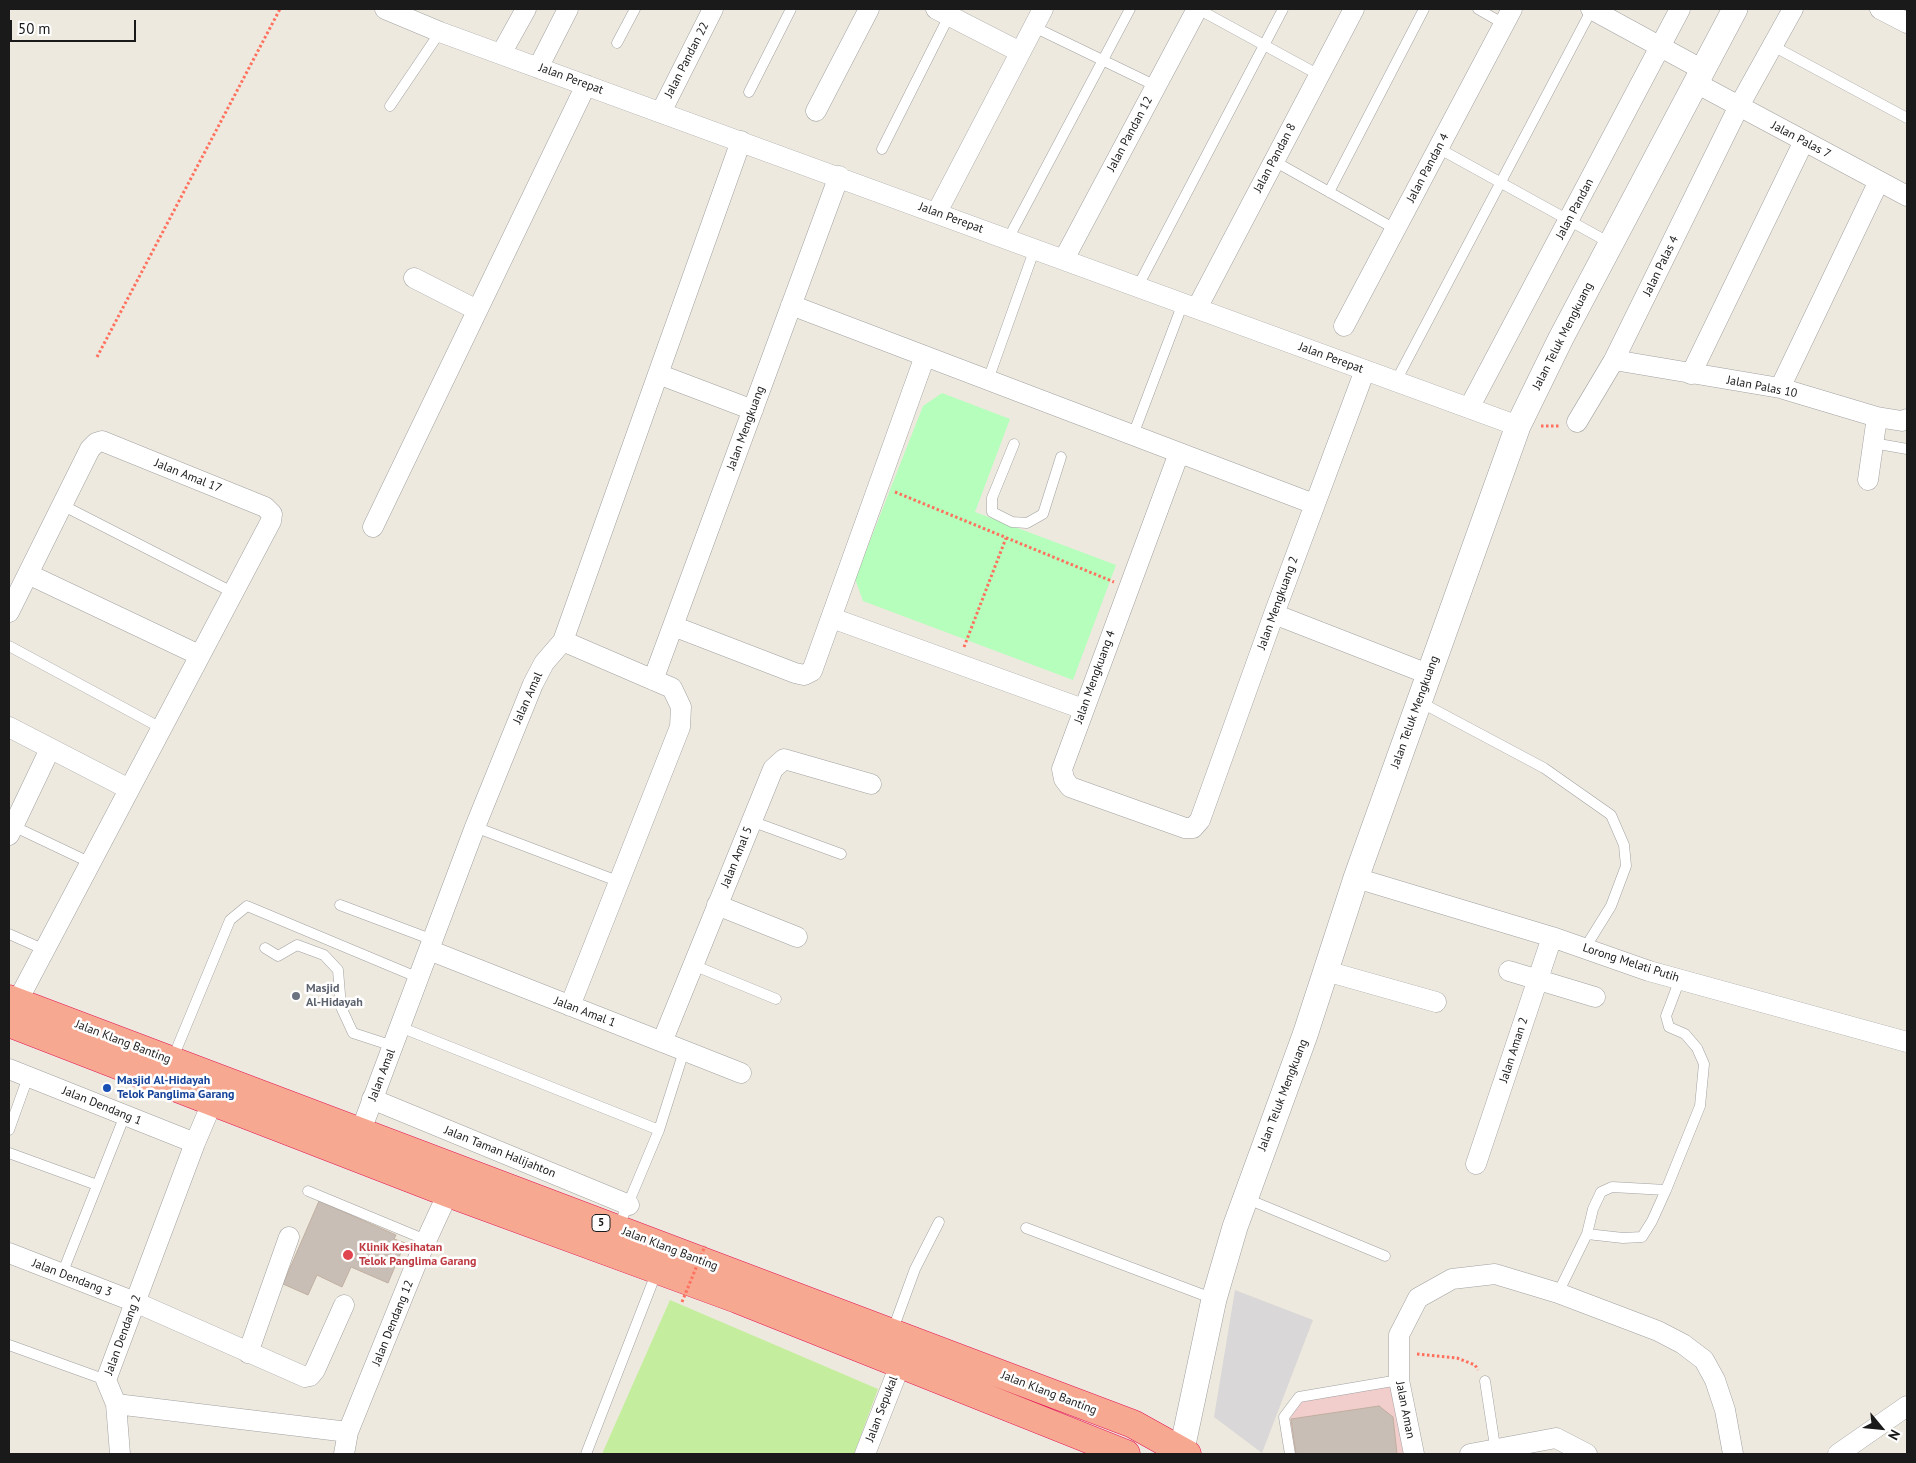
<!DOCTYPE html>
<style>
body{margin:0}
#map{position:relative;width:1916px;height:1463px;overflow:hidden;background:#eee9de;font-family:"PT Sans",sans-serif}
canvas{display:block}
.frame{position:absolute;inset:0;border:10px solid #1a1a1a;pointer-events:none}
.north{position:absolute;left:1856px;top:1403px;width:50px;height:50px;-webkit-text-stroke:4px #fff;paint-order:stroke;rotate:118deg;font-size:14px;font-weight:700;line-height:20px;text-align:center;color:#1a1a1a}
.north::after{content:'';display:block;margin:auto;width:18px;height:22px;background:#1a1a1a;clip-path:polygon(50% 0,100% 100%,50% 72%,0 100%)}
.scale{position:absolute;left:10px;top:20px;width:126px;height:22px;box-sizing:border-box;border:2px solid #1a1a1a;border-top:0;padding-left:6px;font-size:15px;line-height:18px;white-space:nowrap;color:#1a1a1a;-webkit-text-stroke:4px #fff;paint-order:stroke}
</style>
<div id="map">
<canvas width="1916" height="1463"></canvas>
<div class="frame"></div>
<div class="north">N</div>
<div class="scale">50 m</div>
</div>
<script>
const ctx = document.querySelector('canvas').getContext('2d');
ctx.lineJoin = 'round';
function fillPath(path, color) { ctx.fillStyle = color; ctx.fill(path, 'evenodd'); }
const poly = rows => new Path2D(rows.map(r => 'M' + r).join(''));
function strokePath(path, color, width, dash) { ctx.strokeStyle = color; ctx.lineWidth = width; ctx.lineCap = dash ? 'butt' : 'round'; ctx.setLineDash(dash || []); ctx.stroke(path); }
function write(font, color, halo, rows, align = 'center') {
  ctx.font = font + ' "PT Sans",sans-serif'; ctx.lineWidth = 5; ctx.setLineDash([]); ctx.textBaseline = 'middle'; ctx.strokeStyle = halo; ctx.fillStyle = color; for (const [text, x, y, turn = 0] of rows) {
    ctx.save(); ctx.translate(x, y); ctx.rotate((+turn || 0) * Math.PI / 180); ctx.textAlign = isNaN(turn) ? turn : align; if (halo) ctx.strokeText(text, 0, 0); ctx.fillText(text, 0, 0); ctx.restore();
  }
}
fillPath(poly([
 [1235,1290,1313,1320,1262,1453,1214,1417]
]), '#d9d7d7');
fillPath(poly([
 [1394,1386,1409,1454,1293,1454,1289,1419,1300,1401]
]), '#f1cdcb');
fillPath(poly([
 [670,1300,878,1389,854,1454,602,1454]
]), '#c4ee9e');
fillPath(poly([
 [942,393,1010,419,975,512,1116,565,1073,680,863,601,855,579,923,406]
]), '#b5febc');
const building = poly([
 [319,1201,396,1235,394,1239,405,1243,388,1283,351,1267,342,1287,317,1275,308,1295,283,1284,319,1201],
 [1379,1406,1393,1417,1397,1454,1296,1454,1291,1419,1379,1406]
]);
fillPath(building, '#c9beb5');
strokePath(building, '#c0afa0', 1);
const service = poly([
 [1198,9,1319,75],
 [1478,9,1504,24],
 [1034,27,1156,86],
 [617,43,635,9],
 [1773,46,1907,118],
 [749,92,791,9],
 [390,106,440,32],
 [1438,148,1610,243],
 [882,149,949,16],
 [1274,161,1395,229],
 [1329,192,1424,9],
 [1008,239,1130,9],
 [1138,286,1283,9],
 [988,380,1035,248],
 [1396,381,1592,9],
 [1133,435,1183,303],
 [1873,443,1907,449],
 [1014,444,992,498,992,512,1012,522,1027,523,1043,514,1061,457],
 [62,505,232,592],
 [9,646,161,728],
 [1420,702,1544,768,1611,815,1624,845,1626,866,1611,906,1585,948],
 [751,821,841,854],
 [13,826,91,863],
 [475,827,620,882],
 [340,905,433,940],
 [9,934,45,950],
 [265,948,278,956,297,945,324,955,338,970,341,1007,353,1033,393,1046],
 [693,965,776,999],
 [400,1027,659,1130],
 [172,1060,230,920,247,906,419,978],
 [9,1130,28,1077],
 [9,1153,97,1185],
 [308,1191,426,1240],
 [1245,1198,1385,1256],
 [618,1228,659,1130,684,1051],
 [1026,1228,1214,1299],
 [1587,1234,1623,1238,1642,1237,1652,1221,1666,1190],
 [62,1274,125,1115],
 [1558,1293,1587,1234,1593,1209,1601,1192,1612,1187,1666,1190,1700,1106,1704,1064,1697,1048,1685,1034,1669,1027,1666,1016,1680,979],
 [892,1332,915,1269,939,1222],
 [9,1345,106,1380],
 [1485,1381,1496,1453],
 [586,1454,657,1271],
 [1290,1454,1284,1417,1299,1397,1399,1380]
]);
const minor = poly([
 [385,9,440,32,1518,426],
 [936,9,1020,52],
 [1591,9,1703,70],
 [1880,9,1907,23],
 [501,54,526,9],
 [538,68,568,9],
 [1696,83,1907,196],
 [816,111,869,9],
 [661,112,713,9],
 [937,212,1043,9],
 [1064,259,1197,9],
 [414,278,477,310],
 [791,305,1314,504],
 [1197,308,1354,9],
 [1344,326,1512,9],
 [1614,360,1780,388,1877,417,1902,421,1907,419],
 [658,374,753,410],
 [1691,374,1804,141],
 [1780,388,1879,181],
 [1469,408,1680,9],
 [1577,422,1614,360,1739,106,1793,9],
 [1179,453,1062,769,1064,779,1070,787,1185,828,1193,828,1200,820,1274,614,1365,370],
 [1868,480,1877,417],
 [373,527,586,85],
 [28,574,199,655],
 [9,612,90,449,96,443,102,441,265,507,272,514,271,521,17,1002],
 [1274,614,1428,674],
 [832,618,1083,709],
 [673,626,795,673,804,675,812,671,925,356],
 [563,641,672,688,681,707,680,727,570,1006],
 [653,680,839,176],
 [9,727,129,789],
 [9,835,50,749],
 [1356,878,1552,937,1649,971,1907,1042],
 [717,905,797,937],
 [429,950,741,1073],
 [1326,971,1436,1002],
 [1509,971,1595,997],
 [662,1042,773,769,784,759,871,784],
 [9,1069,195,1143],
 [372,1099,629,1205],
 [212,1103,195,1143,106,1380,116,1404,348,1432],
 [360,1133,475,827,533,684,544,663,563,641,741,141],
 [1476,1164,1552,937],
 [9,1253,135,1302,305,1377,310,1376,315,1370,344,1305],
 [248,1353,289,1237],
 [116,1404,120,1454],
 [344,1454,348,1432,420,1254,448,1193],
 [865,1454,900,1365],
 [1414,1454,1399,1380,1399,1335,1418,1298,1452,1279,1495,1274,1558,1293,1658,1331,1683,1344,1704,1360,1715,1380,1725,1410,1733,1454],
 [1470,1454,1556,1438,1587,1454],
 [1838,1454,1907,1406]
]);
const tertiary = poly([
 [1181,1454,1214,1299,1235,1227,1305,1035,1356,878,1518,426,1561,338,1735,9]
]);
const trunk = poly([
 [9,999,1133,1424,1187,1454],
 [9,1023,448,1193,737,1299,1126,1454]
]);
strokePath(service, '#a1a1a1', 11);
strokePath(minor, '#a1a1a1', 21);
strokePath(tertiary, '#a1a1a1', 26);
strokePath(trunk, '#e41357', 29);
strokePath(poly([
 [97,357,280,9],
 [1541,426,1560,426],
 [895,492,1114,582],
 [964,647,1006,538],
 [1417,1354,1457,1358,1475,1365,1478,1370]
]), '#ff715e', 3, [2.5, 2.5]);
strokePath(service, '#fff', 10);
strokePath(minor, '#fff', 20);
strokePath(tertiary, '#fff', 25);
strokePath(trunk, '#f6a891', 28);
strokePath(poly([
 [682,1302,705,1246]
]), '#ff715e', 3, [2.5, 2.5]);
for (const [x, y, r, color] of [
 [296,996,5,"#6b7280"],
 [107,1088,5,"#1a4fb4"],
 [348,1255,6,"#e0444e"]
]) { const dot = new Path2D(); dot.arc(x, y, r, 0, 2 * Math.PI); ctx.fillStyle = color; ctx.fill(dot); strokePath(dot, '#fff', 2); }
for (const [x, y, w] of [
 [601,1223,18]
]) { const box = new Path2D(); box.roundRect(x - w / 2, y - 8.5, w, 17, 4); ctx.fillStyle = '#fff'; ctx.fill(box); strokePath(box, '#1a1a1a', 1); }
write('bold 11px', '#1a1a1a', null, [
 ["5",601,1223]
]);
write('12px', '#1a1a1a', '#fff', [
 ["Jalan Pandan 22",687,60,-63],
 ["Jalan Perepat",571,79,20],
 ["Jalan Pandan 12",1130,134,-62],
 ["Jalan Palas 7",1801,140,28],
 ["Jalan Pandan 8",1275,158,-62],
 ["Jalan Pandan 4",1428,168,-62],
 ["Jalan Pandan",1575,209,-62],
 ["Jalan Perepat",951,218,20],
 ["Jalan Palas 4",1661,266,-64],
 ["Jalan Teluk Mengkuang",1563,336,-63],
 ["Jalan Perepat",1331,358,20],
 ["Jalan Palas 10",1762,387,11],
 ["Jalan Mengkuang",746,428,-70],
 ["Jalan Amal 17",188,476,22],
 ["Jalan Mengkuang 2",1278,603,-70],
 ["Jalan Mengkuang 4",1095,677,-70],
 ["Jalan Amal",528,698,-66],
 ["Jalan Teluk Mengkuang",1415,712,-70],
 ["Jalan Amal 5",737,857,-68],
 ["Lorong Melati Putih",1631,963,18],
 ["Jalan Amal 1",585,1012,21],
 ["Jalan Klang Banting",123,1042,21],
 ["Jalan Aman 2",1514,1050,-72],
 ["Jalan Amal",382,1075,-69],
 ["Jalan Teluk Mengkuang",1283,1095,-69],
 ["Jalan Dendang 1",102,1106,22],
 ["Jalan Taman Halijahton",500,1152,22],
 ["Jalan Klang Banting",670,1249,21],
 ["Jalan Dendang 3",72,1278,21],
 ["Jalan Dendang 12",393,1323,-68],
 ["Jalan Dendang 2",123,1335,-70],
 ["Jalan Klang Banting",1049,1393,21],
 ["Jalan Sepukal",882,1409,-69],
 ["Jalan Aman",1405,1410,79]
]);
write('bold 12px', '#5b616d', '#fff', [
 ["Masjid",306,989],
 ["Al-Hidayah",306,1003]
], 'left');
write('bold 12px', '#164399', '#fff', [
 ["Masjid Al-Hidayah",117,1081],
 ["Telok Panglima Garang",117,1095]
], 'left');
write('bold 12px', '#be3a42', '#fff', [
 ["Klinik Kesihatan",359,1248],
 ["Telok Panglima Garang",359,1262]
], 'left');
</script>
